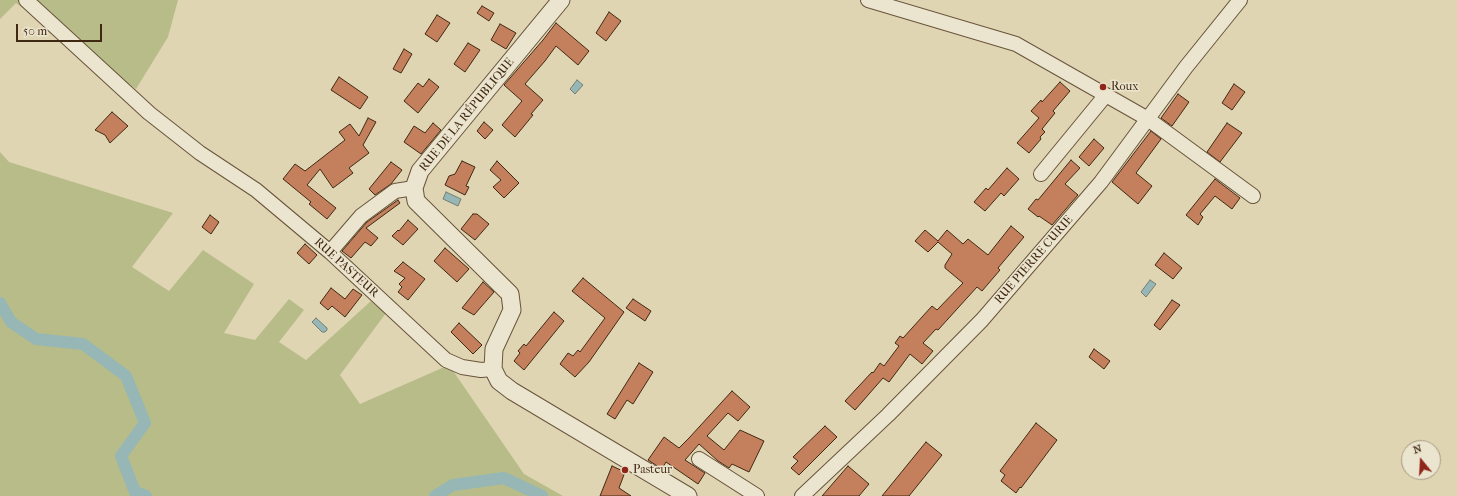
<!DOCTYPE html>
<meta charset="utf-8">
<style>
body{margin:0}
#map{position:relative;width:1457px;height:496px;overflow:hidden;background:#e0d5b3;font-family:"IM FELL French Canon",serif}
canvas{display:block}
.north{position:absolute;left:1401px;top:440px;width:40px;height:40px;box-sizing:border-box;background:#ebe4ce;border:1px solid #a79983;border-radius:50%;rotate:342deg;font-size:11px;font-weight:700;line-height:16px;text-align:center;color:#402913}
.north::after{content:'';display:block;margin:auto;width:14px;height:18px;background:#8f2418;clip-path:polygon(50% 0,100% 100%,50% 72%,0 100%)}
.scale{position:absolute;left:16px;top:24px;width:86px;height:18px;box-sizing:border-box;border:2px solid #402913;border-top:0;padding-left:5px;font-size:12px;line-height:14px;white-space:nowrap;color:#402913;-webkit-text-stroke:3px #ebe4ce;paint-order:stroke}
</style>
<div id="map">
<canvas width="1457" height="496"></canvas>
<div class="north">N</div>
<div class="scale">50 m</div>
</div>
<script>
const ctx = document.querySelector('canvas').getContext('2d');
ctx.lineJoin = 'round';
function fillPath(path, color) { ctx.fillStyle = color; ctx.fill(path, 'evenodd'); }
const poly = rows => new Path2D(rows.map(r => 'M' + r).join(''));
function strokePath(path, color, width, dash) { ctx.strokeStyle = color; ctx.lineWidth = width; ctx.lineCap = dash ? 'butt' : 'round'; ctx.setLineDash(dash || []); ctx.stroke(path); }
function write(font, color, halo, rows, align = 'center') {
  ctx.font = font + ' "IM FELL French Canon",serif'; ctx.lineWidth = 3; ctx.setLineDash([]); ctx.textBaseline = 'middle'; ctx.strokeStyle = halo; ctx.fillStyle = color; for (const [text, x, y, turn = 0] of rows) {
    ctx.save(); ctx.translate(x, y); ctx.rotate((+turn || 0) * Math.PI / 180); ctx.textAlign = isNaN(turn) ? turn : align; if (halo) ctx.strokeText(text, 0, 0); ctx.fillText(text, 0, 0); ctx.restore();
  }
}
fillPath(poly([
 [0,0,178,0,168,37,136,89,16,3,0,19],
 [0,152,9,162,173,213,132,267,169,291,203,250,254,284,224,333,255,340,289,299,304,310,279,342,306,360,371,301,386,313,340,375,360,404,449,365,524,474,563,496,0,496]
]), '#b7bc89');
const water = poly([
 [577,80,583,85,575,94,570,89,577,80],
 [446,192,461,199,458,206,443,199,446,192],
 [1150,280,1156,284,1146,297,1141,292,1150,280],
 [316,318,327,328,327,330,325,332,322,332,312,322,316,318]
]);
fillPath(water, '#96b7b5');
strokePath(water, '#747e74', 1);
strokePath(poly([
 [0,303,11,322,36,339,83,344,126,376,145,423,121,456,135,492,146,496],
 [435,496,453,485,504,478,542,496]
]), '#96b7b5', 12);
const building = poly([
 [482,6,494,13,489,21,477,13,482,6],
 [609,12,621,21,606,41,596,33,609,12],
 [437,15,450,23,437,42,425,34,437,15],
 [556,23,589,51,578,65,556,46,545,61,525,84,543,100,531,114,533,115,515,137,502,125,522,101,504,85,543,40,556,23],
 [500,24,516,33,506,49,491,40,500,24],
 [468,43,480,50,465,72,454,64,468,43],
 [404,49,412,54,401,73,393,69,404,49],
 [339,77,368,97,360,109,331,90,339,77],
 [429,79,439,87,418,113,404,101,418,83,423,87,429,79],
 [1060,82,1070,91,1053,111,1055,113,1042,129,1045,132,1040,137,1041,139,1029,153,1017,143,1039,118,1031,111,1041,100,1042,102,1060,82],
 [1234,84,1245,92,1232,110,1222,103,1234,84],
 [1178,94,1189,102,1172,126,1161,118,1178,94],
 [112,112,128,126,110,143,105,135,95,130,112,112],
 [368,118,376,122,363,145,369,153,349,168,353,173,333,188,320,169,307,185,336,208,327,219,309,204,311,202,283,179,295,164,305,171,345,140,339,132,350,124,359,136,368,118],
 [484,122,493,130,485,139,477,131,484,122],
 [433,123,441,130,421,154,404,142,414,126,425,133,433,123],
 [1227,123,1242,133,1220,162,1207,152,1227,123],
 [1151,131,1161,139,1136,173,1152,186,1138,204,1112,182,1151,131],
 [1094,139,1104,148,1089,166,1079,157,1094,139],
 [1071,160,1080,168,1065,184,1078,195,1052,225,1039,216,1038,217,1028,209,1036,199,1038,200,1071,160],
 [462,161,475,167,466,186,469,187,465,195,445,185,449,176,455,174,462,161],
 [497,161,519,183,504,198,493,187,501,180,490,170,497,161],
 [391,162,402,170,391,184,375,195,369,189,391,162],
 [1007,168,1019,179,1004,196,1001,193,985,211,974,202,986,188,988,190,1007,168],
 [1215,179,1240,198,1232,209,1215,196,1200,214,1203,217,1198,225,1186,215,1215,179],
 [398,200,400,203,366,228,378,238,371,246,365,242,351,258,342,251,367,222,398,200],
 [473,214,477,214,489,224,475,240,461,229,473,214],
 [210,215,219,222,211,234,202,227,210,215],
 [408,220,418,229,403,245,392,236,398,230,399,231,408,220],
 [1011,226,1024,237,998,268,1000,270,982,291,977,287,938,330,936,329,923,343,933,351,922,364,910,354,889,382,883,378,855,410,845,401,872,372,873,373,880,363,884,366,899,346,895,343,900,336,903,338,932,306,937,310,963,283,945,268,945,265,952,254,938,242,928,252,915,241,925,230,938,241,947,230,963,244,968,239,988,255,1011,226],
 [305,244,317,255,309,264,297,253,305,244],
 [445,248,469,269,457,282,434,261,445,248],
 [1164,253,1182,268,1173,279,1155,265,1164,253],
 [403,262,425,279,408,300,398,292,402,287,399,284,405,278,394,271,403,262],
 [583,278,624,312,589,362,575,377,560,364,568,353,573,356,578,350,580,352,605,318,572,291,583,278],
 [483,282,494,292,474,315,462,308,483,282],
 [331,288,345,299,353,289,362,295,345,317,332,306,328,310,320,303,331,288],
 [633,299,651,311,645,321,626,308,633,299],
 [1172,300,1180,305,1160,330,1154,325,1172,300],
 [554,312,564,321,524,370,514,361,520,353,518,351,524,344,526,346,554,312],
 [459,323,482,345,473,354,451,332,459,323],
 [1094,349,1110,361,1104,369,1089,357,1094,349],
 [639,363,653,372,633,404,627,400,615,419,607,414,639,363],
 [732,391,750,407,738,421,728,413,707,436,724,450,740,430,764,441,749,472,732,464,729,468,718,461,699,444,685,460,705,473,698,484,666,462,662,469,648,460,664,437,679,448,689,438,732,391],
 [1036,423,1057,440,1021,488,1020,487,1016,493,1001,481,1005,475,1000,471,1036,423],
 [825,426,837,437,799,475,791,468,798,461,793,457,825,426],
 [926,442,942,455,909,496,882,496,926,442],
 [612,466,625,472,619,488,631,496,600,496,612,466],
 [848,466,869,484,859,496,822,496,848,466]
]);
fillPath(building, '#c47f5c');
strokePath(building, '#402913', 1);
const minor = poly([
 [26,0,149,113,200,153,256,190,330,252,446,360,462,367,481,370,493,369],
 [868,0,1016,44,1148,119,1253,196],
 [1041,174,1105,96],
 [330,252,361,216,395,191,414,188],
 [699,459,757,496],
 [802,496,888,415,982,320,1101,182,1186,67,1240,0]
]);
const tertiary = poly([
 [561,0,420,171,414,188,416,201,510,294,512,310,494,349,493,369,499,381,512,391,688,496]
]);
strokePath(minor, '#68543b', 16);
strokePath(tertiary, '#68543b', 19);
strokePath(minor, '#ebe4ce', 14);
strokePath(tertiary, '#ebe4ce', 17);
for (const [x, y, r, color] of [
 [1103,87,4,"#8f2418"],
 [625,470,4,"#8f2418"]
]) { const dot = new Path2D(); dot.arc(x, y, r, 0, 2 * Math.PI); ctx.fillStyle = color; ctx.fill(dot); strokePath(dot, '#ebe4ce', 1.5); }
write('12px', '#402913', '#ebe4ce', [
 ["Roux",1111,87],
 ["Pasteur",633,470]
], 'left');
write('12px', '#402913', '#ebe4ce', [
 ["RUE DE LA RÉPUBLIQUE",467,115,-51],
 ["RUE PIERRE CURIE",1034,260,-49],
 ["RUE PASTEUR",346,268,42]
]);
</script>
